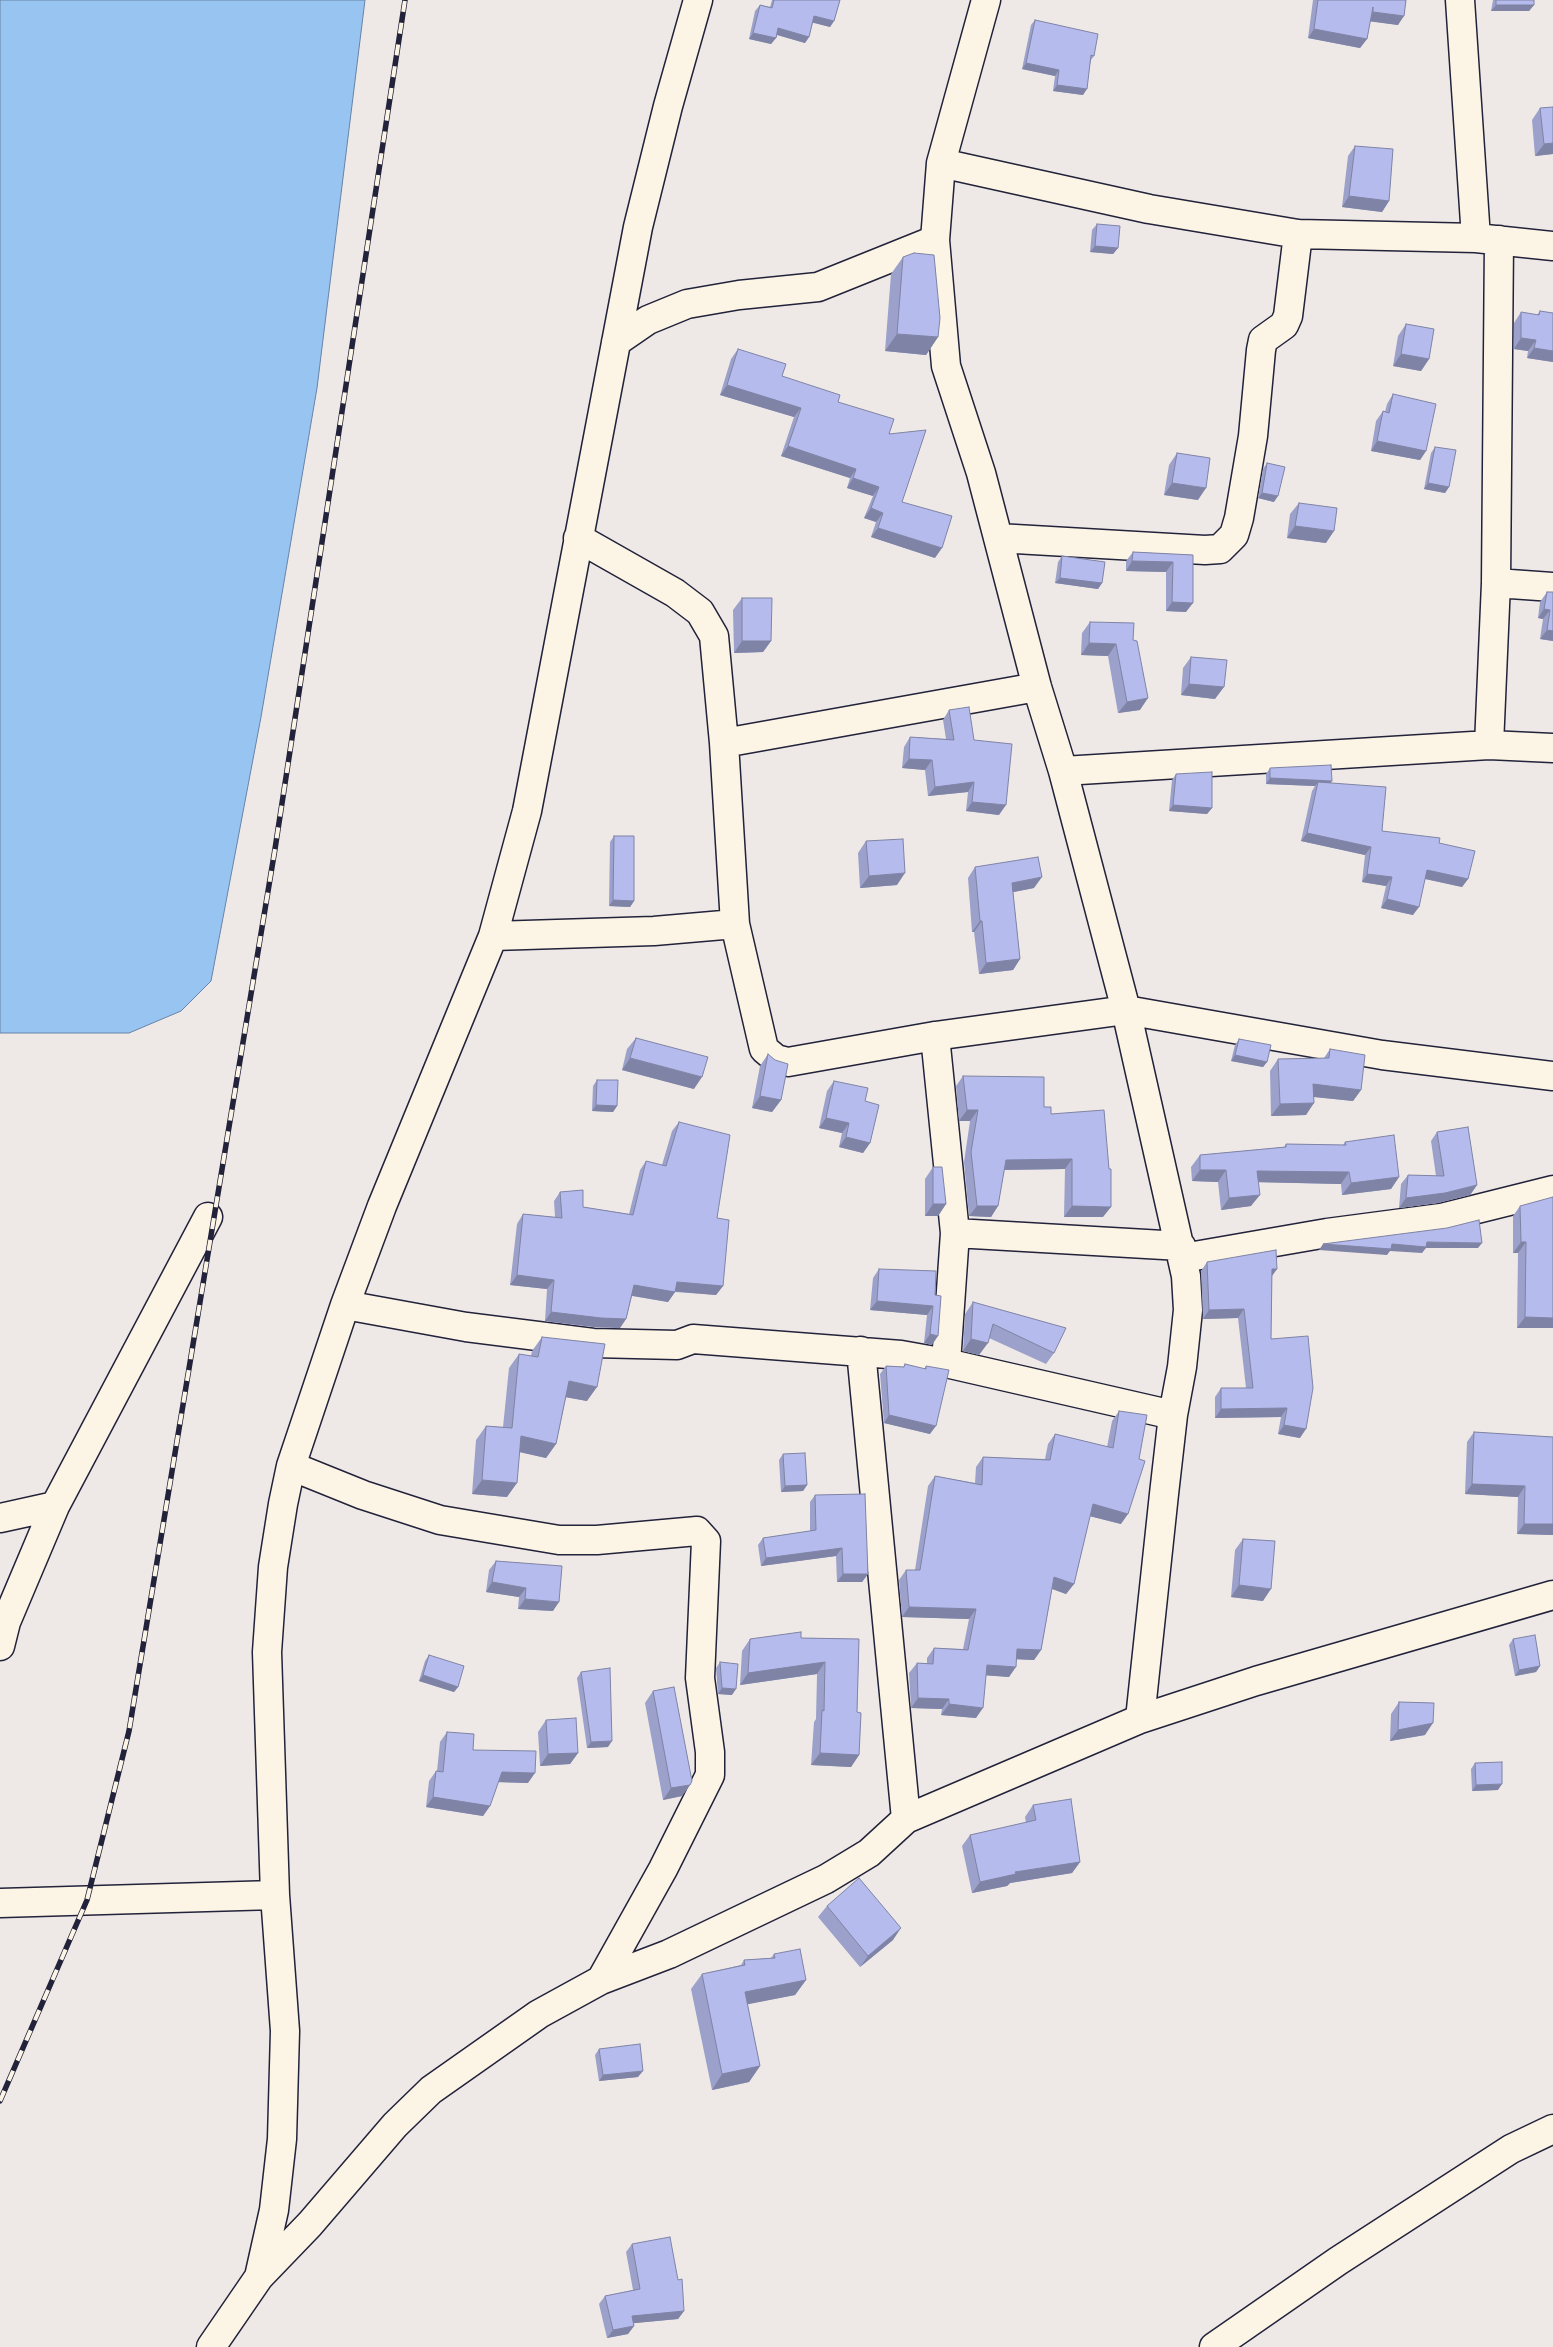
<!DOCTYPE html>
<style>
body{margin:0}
canvas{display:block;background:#eee9e6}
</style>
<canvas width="1553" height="2347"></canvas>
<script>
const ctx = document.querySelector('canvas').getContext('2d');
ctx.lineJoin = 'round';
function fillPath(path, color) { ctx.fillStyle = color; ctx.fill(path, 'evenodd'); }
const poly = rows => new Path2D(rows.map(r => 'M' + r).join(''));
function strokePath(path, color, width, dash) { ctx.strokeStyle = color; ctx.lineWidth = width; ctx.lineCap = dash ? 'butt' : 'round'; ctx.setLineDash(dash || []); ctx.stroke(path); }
const water = poly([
 [0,0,365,0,317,388,261,717,211,981,181,1011,129,1033,0,1033,0,0]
]);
fillPath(water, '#97c4f1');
strokePath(water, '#6883a8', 1);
const minor = poly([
 [986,0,941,163,935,240,946,366,981,473,1037,687,1063,771,1126,1010,1186,1276,1188,1310,1182,1367,1173,1415,1164,1494,1140,1719],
 [1460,0,1476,238],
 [941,163,1149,209,1298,234,1476,238,1553,246],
 [616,342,648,320,687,304,739,295,818,287,935,240],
 [578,538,675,593,700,612,714,636,724,743,735,924,764,1049,776,1059,788,1062,935,1036,1126,1010,1382,1055,1553,1076],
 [998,538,1205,550,1220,549,1234,535,1239,518,1253,436,1261,350,1263,340,1284,325,1288,316,1298,234],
 [1496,583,1553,587],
 [724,743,1037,687],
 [1489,745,1496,583,1499,240],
 [1063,771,1489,745,1553,748],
 [493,936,654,931,735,924],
 [935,1036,955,1233,946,1363],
 [955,1233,1181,1246],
 [1183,1258,1327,1233,1441,1218,1553,1190],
 [345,1305,466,1327,593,1343,677,1345,693,1339,901,1355,946,1363,1173,1415],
 [861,1351,906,1819],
 [291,1466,363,1495,440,1520,559,1540,597,1540,697,1531,706,1541,700,1678,710,1752,710,1775,663,1869,601,1980],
 [0,1518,55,1506],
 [0,1646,6,1622,55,1506,208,1217],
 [0,1903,275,1895],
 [259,2277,274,2210,282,2139,285,2031,275,1895,267,1652,273,1567,283,1504,291,1466,345,1305,382,1206,493,936,527,811,638,227,668,106,698,0],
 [211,2347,259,2277,310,2224,395,2125,431,2090,539,2014,601,1980,669,1954,826,1879,869,1853,906,1819,1140,1719,1256,1681,1553,1595],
 [1214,2347,1338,2261,1511,2149,1553,2129]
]);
strokePath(minor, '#22223b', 31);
strokePath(minor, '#fcf5e5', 28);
const rail = poly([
 [0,2101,87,1900,129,1731,275,849,405,0]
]);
strokePath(rail, '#22223b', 5.5);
strokePath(rail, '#fcf5e5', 4, [11]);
fillPath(poly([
 [772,0,840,0,834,21,830,27,813,22,809,37,805,43,777,35,776,38,771,44,749,39,755,11,760,5,770,7],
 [1313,0,1406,0,1398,25,1370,21,1367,39,1360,48,1308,38],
 [1493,0,1534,0,1534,5,1529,11,1491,11],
 [1035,20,1094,56,1091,60,1083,95,1053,91,1055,76,1022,69,1031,25],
 [1540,108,1553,154,1535,156,1532,120],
 [1355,146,1389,201,1382,212,1342,207,1348,156],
 [1097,224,1118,248,1113,254,1090,252,1092,230],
 [903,257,938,337,926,355,885,351,891,274],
 [1540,311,1553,362,1527,358,1528,351,1514,349,1514,323,1521,312,1537,315],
 [1406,324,1429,359,1421,371,1393,366,1398,336],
 [738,349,782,376,838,402,889,434,902,502,935,558,871,537,876,522,864,518,873,496,847,488,850,478,781,456,794,417,720,395,731,359],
 [1393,394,1426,451,1420,460,1371,451,1376,421,1383,411,1385,412,1387,404],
 [1435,447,1449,487,1445,493,1424,489,1431,453],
 [1177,453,1198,500,1164,495,1169,465],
 [1267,463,1274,502,1258,498,1263,469],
 [1299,503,1326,543,1287,538,1290,514],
 [1133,552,1193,555,1186,612,1166,611,1166,572,1126,571,1126,561],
 [1062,556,1102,583,1098,589,1055,583,1058,562],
 [1547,592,1553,592,1553,641,1540,639,1543,619,1538,618,1540,602],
 [742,598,771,641,763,652,734,653,733,610],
 [1090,622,1133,640,1140,710,1118,713,1108,656,1081,655,1082,633],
 [1191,657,1215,699,1181,695,1183,668],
 [949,710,974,740,999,815,966,811,968,792,928,796,925,770,902,768,904,747,910,737,946,739,943,720],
 [1270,768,1331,783,1382,831,1439,843,1468,879,1462,887,1425,879,1413,915,1381,908,1386,886,1362,882,1365,855,1301,841,1312,791,1315,786,1266,784,1266,774],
 [1176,774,1212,808,1207,814,1169,811,1172,780],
 [614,836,634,901,630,907,609,906,610,842],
 [866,841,897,885,860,888,858,853],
 [975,867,1034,888,1013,892,1020,959,1013,970,979,974,974,932,972,932,968,878],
 [636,1038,694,1089,622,1070,627,1049],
 [1239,1039,1267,1062,1263,1067,1231,1061,1235,1045],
 [1330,1049,1361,1090,1353,1101,1314,1097,1306,1115,1271,1116,1270,1071,1278,1059,1324,1058],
 [768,1054,781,1100,772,1112,752,1108,760,1066],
 [963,1076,1044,1107,1051,1114,1103,1217,1064,1217,1065,1169,1004,1170,998,1206,991,1217,969,1216,964,1162,970,1121,959,1121,956,1086],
 [597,1080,617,1106,613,1112,592,1111,593,1086],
 [834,1081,865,1101,870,1143,863,1153,839,1147,842,1133,819,1128,827,1091],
 [679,1122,717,1218,723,1286,716,1295,675,1292,668,1302,632,1296,626,1319,620,1328,594,1327,545,1321,547,1289,510,1285,517,1224,523,1214,555,1217,554,1201,560,1192,583,1207,629,1214,640,1170,646,1161,662,1165,672,1131],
 [1437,1132,1477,1185,1470,1195,1438,1203,1399,1208,1401,1184,1408,1175,1436,1176,1431,1141],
 [1345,1142,1399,1177,1391,1189,1342,1195,1341,1184,1258,1182,1251,1206,1221,1210,1218,1182,1192,1181,1191,1167,1200,1155,1284,1147,1286,1144,1343,1145],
 [933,1167,946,1204,938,1216,925,1216,925,1179],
 [1520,1206,1553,1328,1517,1328,1518,1253,1513,1253,1513,1216],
 [1207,1262,1277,1269,1272,1276,1271,1339,1300,1438,1278,1434,1281,1417,1215,1418,1215,1397,1221,1388,1246,1388,1238,1318,1203,1319,1201,1271],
 [879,1269,935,1295,932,1345,924,1343,927,1315,870,1310,873,1278],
 [973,1302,1054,1353,1046,1364,989,1338,979,1355,963,1351,965,1314],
 [542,1337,587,1401,566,1397,556,1444,546,1458,519,1452,507,1497,472,1494,476,1440,486,1426,503,1427,509,1368,519,1354,531,1356,532,1351],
 [905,1364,924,1369,926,1366,930,1434,884,1423,880,1374,886,1366,903,1367],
 [1119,1411,1121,1524,1090,1516,1074,1584,1066,1594,1052,1589,1041,1650,1034,1660,1016,1659,1009,1677,986,1675,976,1718,941,1715,942,1709,911,1708,909,1673,917,1663,927,1664,927,1658,934,1648,963,1649,969,1619,902,1617,899,1580,906,1570,915,1570,928,1486,935,1476,975,1483,976,1467,983,1457,1045,1459,1048,1444,1055,1434,1107,1447,1112,1421],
 [1474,1432,1553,1437,1553,1535,1517,1534,1518,1497,1465,1494,1467,1442],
 [783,1454,807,1485,803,1491,781,1492,779,1460],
 [815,1495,868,1574,862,1582,837,1582,836,1556,761,1566,758,1545,763,1538,810,1531,810,1502],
 [1243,1539,1263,1601,1231,1597,1235,1550],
 [496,1561,553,1611,518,1609,519,1597,486,1592,489,1570],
 [801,1638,859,1639,857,1712,859,1755,851,1767,811,1765,814,1722,816,1719,817,1674,740,1685,742,1651,750,1639],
 [1513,1639,1540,1666,1536,1672,1515,1676,1509,1645],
 [429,1655,458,1687,454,1692,419,1681,425,1661],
 [720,1662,732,1695,718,1694,716,1668],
 [581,1672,608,1747,587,1748,577,1678],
 [653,1691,690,1785,682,1796,663,1800,645,1703],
 [1399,1702,1425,1735,1390,1741,1391,1714],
 [546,1720,578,1753,570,1764,540,1766,538,1732],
 [447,1732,473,1750,528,1783,498,1782,490,1806,483,1816,426,1807,429,1781,436,1771,437,1771,440,1742],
 [1475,1763,1498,1790,1472,1791,1471,1769],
 [1033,1805,1080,1862,1072,1873,1010,1883,1007,1886,972,1893,962,1846,970,1835,1026,1823,1025,1817],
 [827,1906,893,1940,860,1967,818,1917],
 [774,1954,806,1980,795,1995,747,2004,760,2066,749,2082,712,2090,691,1989,702,1974,741,1965,744,1960,771,1958],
 [599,2049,638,2077,599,2081,595,2055],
 [632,2244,684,2311,678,2319,633,2323,634,2326,628,2334,607,2338,599,2304,605,2296,633,2290,626,2252]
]), '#9ca1cb');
fillPath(poly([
 [1496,5,1534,5,1529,11,1491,11],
 [1373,12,1404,16,1398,25,1367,21],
 [814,16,834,21,830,27,810,22],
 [778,28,809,37,805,43,774,34],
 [1314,29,1367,39,1360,48,1308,38],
 [753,33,776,38,771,44,749,39],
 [1026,63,1059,70,1055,76,1022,69],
 [1057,85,1087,89,1083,95,1053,91],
 [1553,143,1553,154,1535,156,1544,144],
 [1349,196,1389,201,1382,212,1342,207],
 [1095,246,1118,248,1113,254,1090,252],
 [897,334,938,337,926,355,885,351],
 [1521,338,1536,340,1528,351,1514,349],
 [1534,348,1553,351,1553,362,1527,358],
 [1401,354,1429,359,1421,371,1393,366],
 [727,385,801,408,794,417,720,395],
 [1377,441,1426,451,1420,460,1371,451],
 [788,446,856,469,850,478,781,456],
 [853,478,879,487,873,496,847,488],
 [1172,483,1206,488,1198,500,1164,495],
 [1428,483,1449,487,1445,493,1424,489],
 [1262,493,1278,496,1274,502,1258,498],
 [871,508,883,513,876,522,864,518],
 [1295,526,1334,531,1326,543,1287,538],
 [878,528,942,548,935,558,871,537],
 [1132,561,1173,562,1166,572,1126,571],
 [1060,578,1102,583,1098,589,1055,583],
 [1172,602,1193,603,1186,612,1166,611],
 [1544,609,1550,610,1543,619,1538,618],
 [1547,630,1553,631,1553,641,1540,639],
 [742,641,771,641,763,652,734,653],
 [1089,643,1116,644,1108,656,1081,655],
 [1189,684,1224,687,1215,699,1181,695],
 [1148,698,1140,710,1118,713,1127,702],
 [909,759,932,760,925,770,902,768],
 [1270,778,1332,781,1328,787,1318,782,1315,786,1266,784],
 [974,782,968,792,928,796,935,787],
 [972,802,1006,805,999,815,966,811],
 [1173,805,1212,808,1207,814,1169,811],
 [1307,833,1371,847,1365,855,1301,841],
 [1427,870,1468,879,1462,887,1421,878],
 [905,873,897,885,860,888,869,876],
 [1367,874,1392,877,1386,886,1362,882],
 [1042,877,1034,888,1004,894,1012,883],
 [1387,899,1419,907,1413,915,1381,908],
 [613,900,634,901,630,907,609,906],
 [980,921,982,921,974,932,972,932],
 [1020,959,1013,970,979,974,986,963],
 [1235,1055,1267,1062,1263,1067,1231,1061],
 [630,1058,702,1077,694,1089,622,1070],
 [1313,1084,1361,1090,1353,1101,1305,1096],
 [760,1096,781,1100,772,1112,752,1108],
 [1314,1103,1306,1115,1271,1116,1280,1104],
 [596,1105,617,1106,613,1112,592,1111],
 [967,1110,978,1110,970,1121,959,1121],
 [826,1118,849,1123,842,1133,819,1128],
 [846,1137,870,1143,863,1153,839,1147],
 [1072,1159,1065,1169,999,1170,1006,1160],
 [1200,1170,1226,1170,1218,1182,1192,1181],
 [1257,1171,1349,1172,1341,1184,1249,1182],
 [1399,1177,1391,1189,1342,1195,1351,1183],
 [1477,1185,1470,1195,1438,1203,1399,1208,1406,1198],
 [1260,1195,1251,1206,1221,1210,1229,1198],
 [933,1204,946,1204,938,1216,925,1216],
 [977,1206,998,1206,991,1217,969,1216],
 [1072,1206,1111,1207,1103,1217,1064,1217],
 [1427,1242,1482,1243,1478,1248,1426,1248,1422,1253,1390,1251,1387,1255,1319,1250,1323,1244,1392,1244],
 [1521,1242,1526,1242,1518,1253,1513,1253],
 [1272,1269,1277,1269,1271,1277],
 [517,1275,554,1280,547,1289,510,1285],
 [677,1282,723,1286,716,1295,670,1291],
 [634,1285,675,1292,668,1302,628,1295],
 [877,1301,933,1306,927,1315,870,1310],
 [1244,1309,1238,1318,1203,1319,1209,1310],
 [551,1312,626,1319,620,1328,594,1327,545,1321],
 [1525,1317,1553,1318,1553,1328,1517,1328],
 [930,1334,938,1336,932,1345,924,1343],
 [971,1339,988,1343,979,1355,963,1351],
 [569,1381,597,1387,587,1401,559,1396],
 [1287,1408,1281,1417,1215,1418,1221,1409],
 [889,1415,936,1426,930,1434,884,1423],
 [1284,1425,1306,1429,1300,1438,1278,1434],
 [521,1436,556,1444,546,1458,511,1450],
 [482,1480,517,1483,507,1497,472,1494],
 [1472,1484,1525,1486,1518,1497,1465,1494],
 [807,1485,803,1491,781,1492,785,1486],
 [1093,1504,1128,1514,1121,1524,1085,1515],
 [1524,1524,1553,1524,1553,1535,1517,1534],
 [842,1548,836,1556,761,1566,766,1558],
 [843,1574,868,1574,862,1582,837,1582],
 [1054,1577,1074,1584,1066,1594,1047,1587],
 [492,1582,526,1588,519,1597,486,1592],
 [1239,1585,1271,1589,1263,1601,1231,1597],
 [525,1599,559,1602,553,1611,518,1609],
 [909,1607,976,1609,969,1619,902,1617],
 [1017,1649,1041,1650,1034,1660,1010,1659],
 [825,1662,817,1674,740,1685,748,1673],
 [987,1665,1016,1667,1009,1677,980,1675],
 [1540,1666,1536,1672,1515,1676,1519,1670],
 [423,1675,458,1687,454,1692,419,1681],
 [722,1688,736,1689,732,1695,718,1694],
 [918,1698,949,1699,942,1709,911,1708],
 [949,1704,983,1708,976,1718,941,1715],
 [1433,1723,1425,1735,1390,1741,1398,1730],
 [612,1741,608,1747,587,1748,591,1742],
 [578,1753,570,1764,540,1766,548,1754],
 [820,1753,859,1755,851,1767,811,1765],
 [502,1772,535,1773,528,1783,495,1782],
 [1502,1784,1498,1790,1472,1791,1476,1785],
 [690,1785,682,1796,663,1800,671,1788],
 [433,1797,490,1806,483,1816,426,1807],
 [1080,1862,1072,1873,1010,1883,1007,1886,972,1893,980,1882,1015,1872],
 [901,1928,893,1940,860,1967,868,1956],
 [806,1980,795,1995,734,2007,745,1992],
 [760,2066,749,2082,712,2090,722,2074],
 [643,2071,638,2077,599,2081,603,2075],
 [684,2311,678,2319,626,2324,632,2316],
 [634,2326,628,2334,607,2338,613,2330]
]), '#7f83a5');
const building = poly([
 [774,0,840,0,834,21,814,16,809,37,778,28,776,38,753,33,760,5,772,8,774,0],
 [1318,0,1406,0,1404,16,1373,12,1373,7,1367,39,1314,29,1318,0],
 [1496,0,1534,0,1534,5,1496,5,1496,0],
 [1035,20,1098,34,1094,56,1091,55,1087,89,1057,85,1059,70,1026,63,1035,20],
 [1553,107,1553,143,1544,144,1540,108,1553,107],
 [1355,146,1393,149,1389,201,1349,196,1355,146],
 [1097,224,1120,226,1118,248,1095,246,1097,224],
 [914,253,934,255,940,318,938,337,897,334,903,257,914,253],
 [1540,311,1553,313,1553,351,1534,348,1536,340,1521,338,1521,312,1539,315,1540,311],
 [1406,324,1434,329,1429,359,1401,354,1406,324],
 [738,349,786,364,782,376,840,395,838,402,894,419,889,434,926,430,902,502,952,516,942,548,878,528,883,513,871,508,879,487,853,478,856,469,788,446,801,408,727,385,738,349],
 [1393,394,1436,404,1426,451,1377,441,1383,411,1389,413,1393,394],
 [1435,447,1456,450,1449,487,1428,483,1435,447],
 [1177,453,1210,458,1206,488,1172,483,1177,453],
 [1267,463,1285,467,1278,496,1262,493,1267,463],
 [1299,503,1337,508,1334,531,1295,526,1299,503],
 [1133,552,1193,555,1193,603,1172,602,1173,562,1132,561,1133,552],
 [1062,556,1105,562,1102,583,1060,578,1062,556],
 [1547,592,1553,592,1553,631,1547,630,1550,610,1544,609,1547,592],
 [742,598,772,598,771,641,742,641,742,598],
 [1090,622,1134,623,1133,640,1137,641,1148,698,1127,702,1116,644,1089,643,1090,622],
 [1191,657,1227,660,1224,687,1189,684,1191,657],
 [969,707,974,740,1012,744,1006,805,972,802,974,782,935,787,932,760,909,759,910,737,954,740,949,710,969,707],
 [1331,765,1332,781,1270,778,1270,768,1331,765],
 [1212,772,1212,808,1173,805,1176,774,1212,772],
 [1318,782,1386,787,1382,831,1440,838,1439,843,1475,851,1468,879,1427,870,1419,907,1387,899,1392,877,1367,874,1371,847,1307,833,1318,782],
 [614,836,634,836,634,901,613,900,614,836],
 [903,839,905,873,869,876,866,841,903,839],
 [1038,857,1042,877,1012,883,1020,959,986,963,982,921,980,921,975,867,1038,857],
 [636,1038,708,1057,702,1077,630,1058,636,1038],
 [1239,1039,1271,1045,1267,1062,1235,1055,1239,1039],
 [1330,1049,1365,1055,1361,1090,1313,1084,1314,1103,1280,1104,1278,1059,1329,1058,1330,1049],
 [768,1054,775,1060,788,1064,781,1100,760,1096,768,1054],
 [963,1076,1044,1077,1044,1107,1051,1107,1051,1114,1104,1110,1109,1169,1111,1169,1111,1207,1072,1206,1072,1159,1006,1160,998,1206,977,1206,971,1152,978,1110,967,1110,963,1076],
 [597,1080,618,1080,617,1106,596,1105,597,1080],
 [834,1081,868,1088,865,1101,879,1105,870,1143,846,1137,849,1123,826,1118,834,1081],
 [679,1122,730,1135,717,1218,729,1220,723,1286,677,1282,675,1292,634,1285,626,1319,601,1318,551,1312,554,1280,517,1275,523,1214,562,1218,560,1192,583,1190,583,1207,633,1215,646,1161,666,1166,679,1122],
 [1468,1127,1477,1185,1445,1193,1406,1198,1408,1175,1444,1176,1437,1132,1468,1127],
 [1394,1135,1399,1177,1351,1183,1349,1172,1257,1171,1260,1195,1229,1198,1226,1170,1200,1170,1200,1155,1286,1147,1286,1144,1346,1145,1345,1142,1394,1135],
 [933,1167,942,1167,946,1204,933,1204,933,1167],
 [1553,1197,1553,1318,1525,1317,1526,1242,1521,1242,1520,1206,1553,1197],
 [1479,1220,1482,1243,1427,1242,1426,1247,1392,1244,1391,1249,1323,1244,1447,1228,1479,1220],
 [1276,1250,1277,1269,1272,1269,1271,1339,1308,1336,1313,1388,1306,1429,1284,1425,1287,1408,1221,1409,1221,1388,1253,1388,1244,1309,1209,1310,1207,1262,1276,1250],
 [879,1269,936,1271,935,1295,941,1296,938,1336,930,1334,933,1306,877,1301,879,1269],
 [973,1302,1066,1328,1054,1353,993,1324,988,1343,971,1339,973,1302],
 [542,1337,605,1344,597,1387,569,1381,556,1444,521,1436,517,1483,482,1480,486,1426,512,1428,519,1354,538,1357,542,1337],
 [905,1364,926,1369,926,1366,949,1370,936,1426,889,1415,886,1366,904,1367,905,1364],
 [1119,1411,1147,1415,1139,1459,1145,1461,1128,1514,1093,1504,1074,1584,1054,1577,1041,1650,1017,1649,1016,1667,987,1665,983,1708,949,1704,949,1699,918,1698,917,1663,933,1664,934,1648,968,1650,976,1609,909,1607,906,1570,920,1570,935,1476,982,1485,983,1457,1050,1460,1055,1434,1113,1448,1119,1411],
 [1474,1432,1553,1437,1553,1524,1524,1524,1525,1486,1472,1484,1474,1432],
 [805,1453,807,1485,785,1486,783,1454,805,1453],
 [865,1494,868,1574,843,1574,842,1548,766,1558,763,1538,816,1530,815,1495,865,1494],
 [1243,1539,1275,1541,1271,1589,1239,1585,1243,1539],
 [496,1561,562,1566,559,1602,525,1599,526,1588,492,1582,496,1561],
 [801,1632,801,1638,859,1639,857,1712,861,1713,859,1755,820,1753,822,1710,824,1711,825,1662,748,1673,750,1639,801,1632],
 [1535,1635,1540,1666,1519,1670,1513,1639,1535,1635],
 [429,1655,464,1666,458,1687,423,1675,429,1655],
 [720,1662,738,1664,736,1689,722,1688,720,1662],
 [610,1668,612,1741,591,1742,581,1672,610,1668],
 [674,1687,692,1781,690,1785,671,1788,653,1691,674,1687],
 [1399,1702,1434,1703,1433,1723,1398,1730,1399,1702],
 [576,1718,578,1753,548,1754,546,1720,576,1718],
 [447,1732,474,1734,473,1750,536,1751,535,1773,502,1772,490,1806,433,1797,436,1771,443,1772,447,1732],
 [1502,1762,1502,1784,1476,1785,1475,1763,1502,1762],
 [1071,1799,1080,1862,1015,1872,1016,1874,980,1882,970,1835,1036,1820,1033,1805,1071,1799],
 [859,1878,901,1928,868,1956,827,1906,859,1878],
 [800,1949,806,1980,745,1992,760,2066,722,2074,702,1974,745,1965,744,1960,775,1958,774,1954,800,1949],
 [640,2044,643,2071,603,2075,599,2049,640,2044],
 [670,2237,678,2280,682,2279,684,2311,632,2316,634,2326,613,2330,605,2296,640,2289,632,2244,670,2237]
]);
fillPath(building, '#b5bbec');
strokePath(building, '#7f83a5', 1);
</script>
